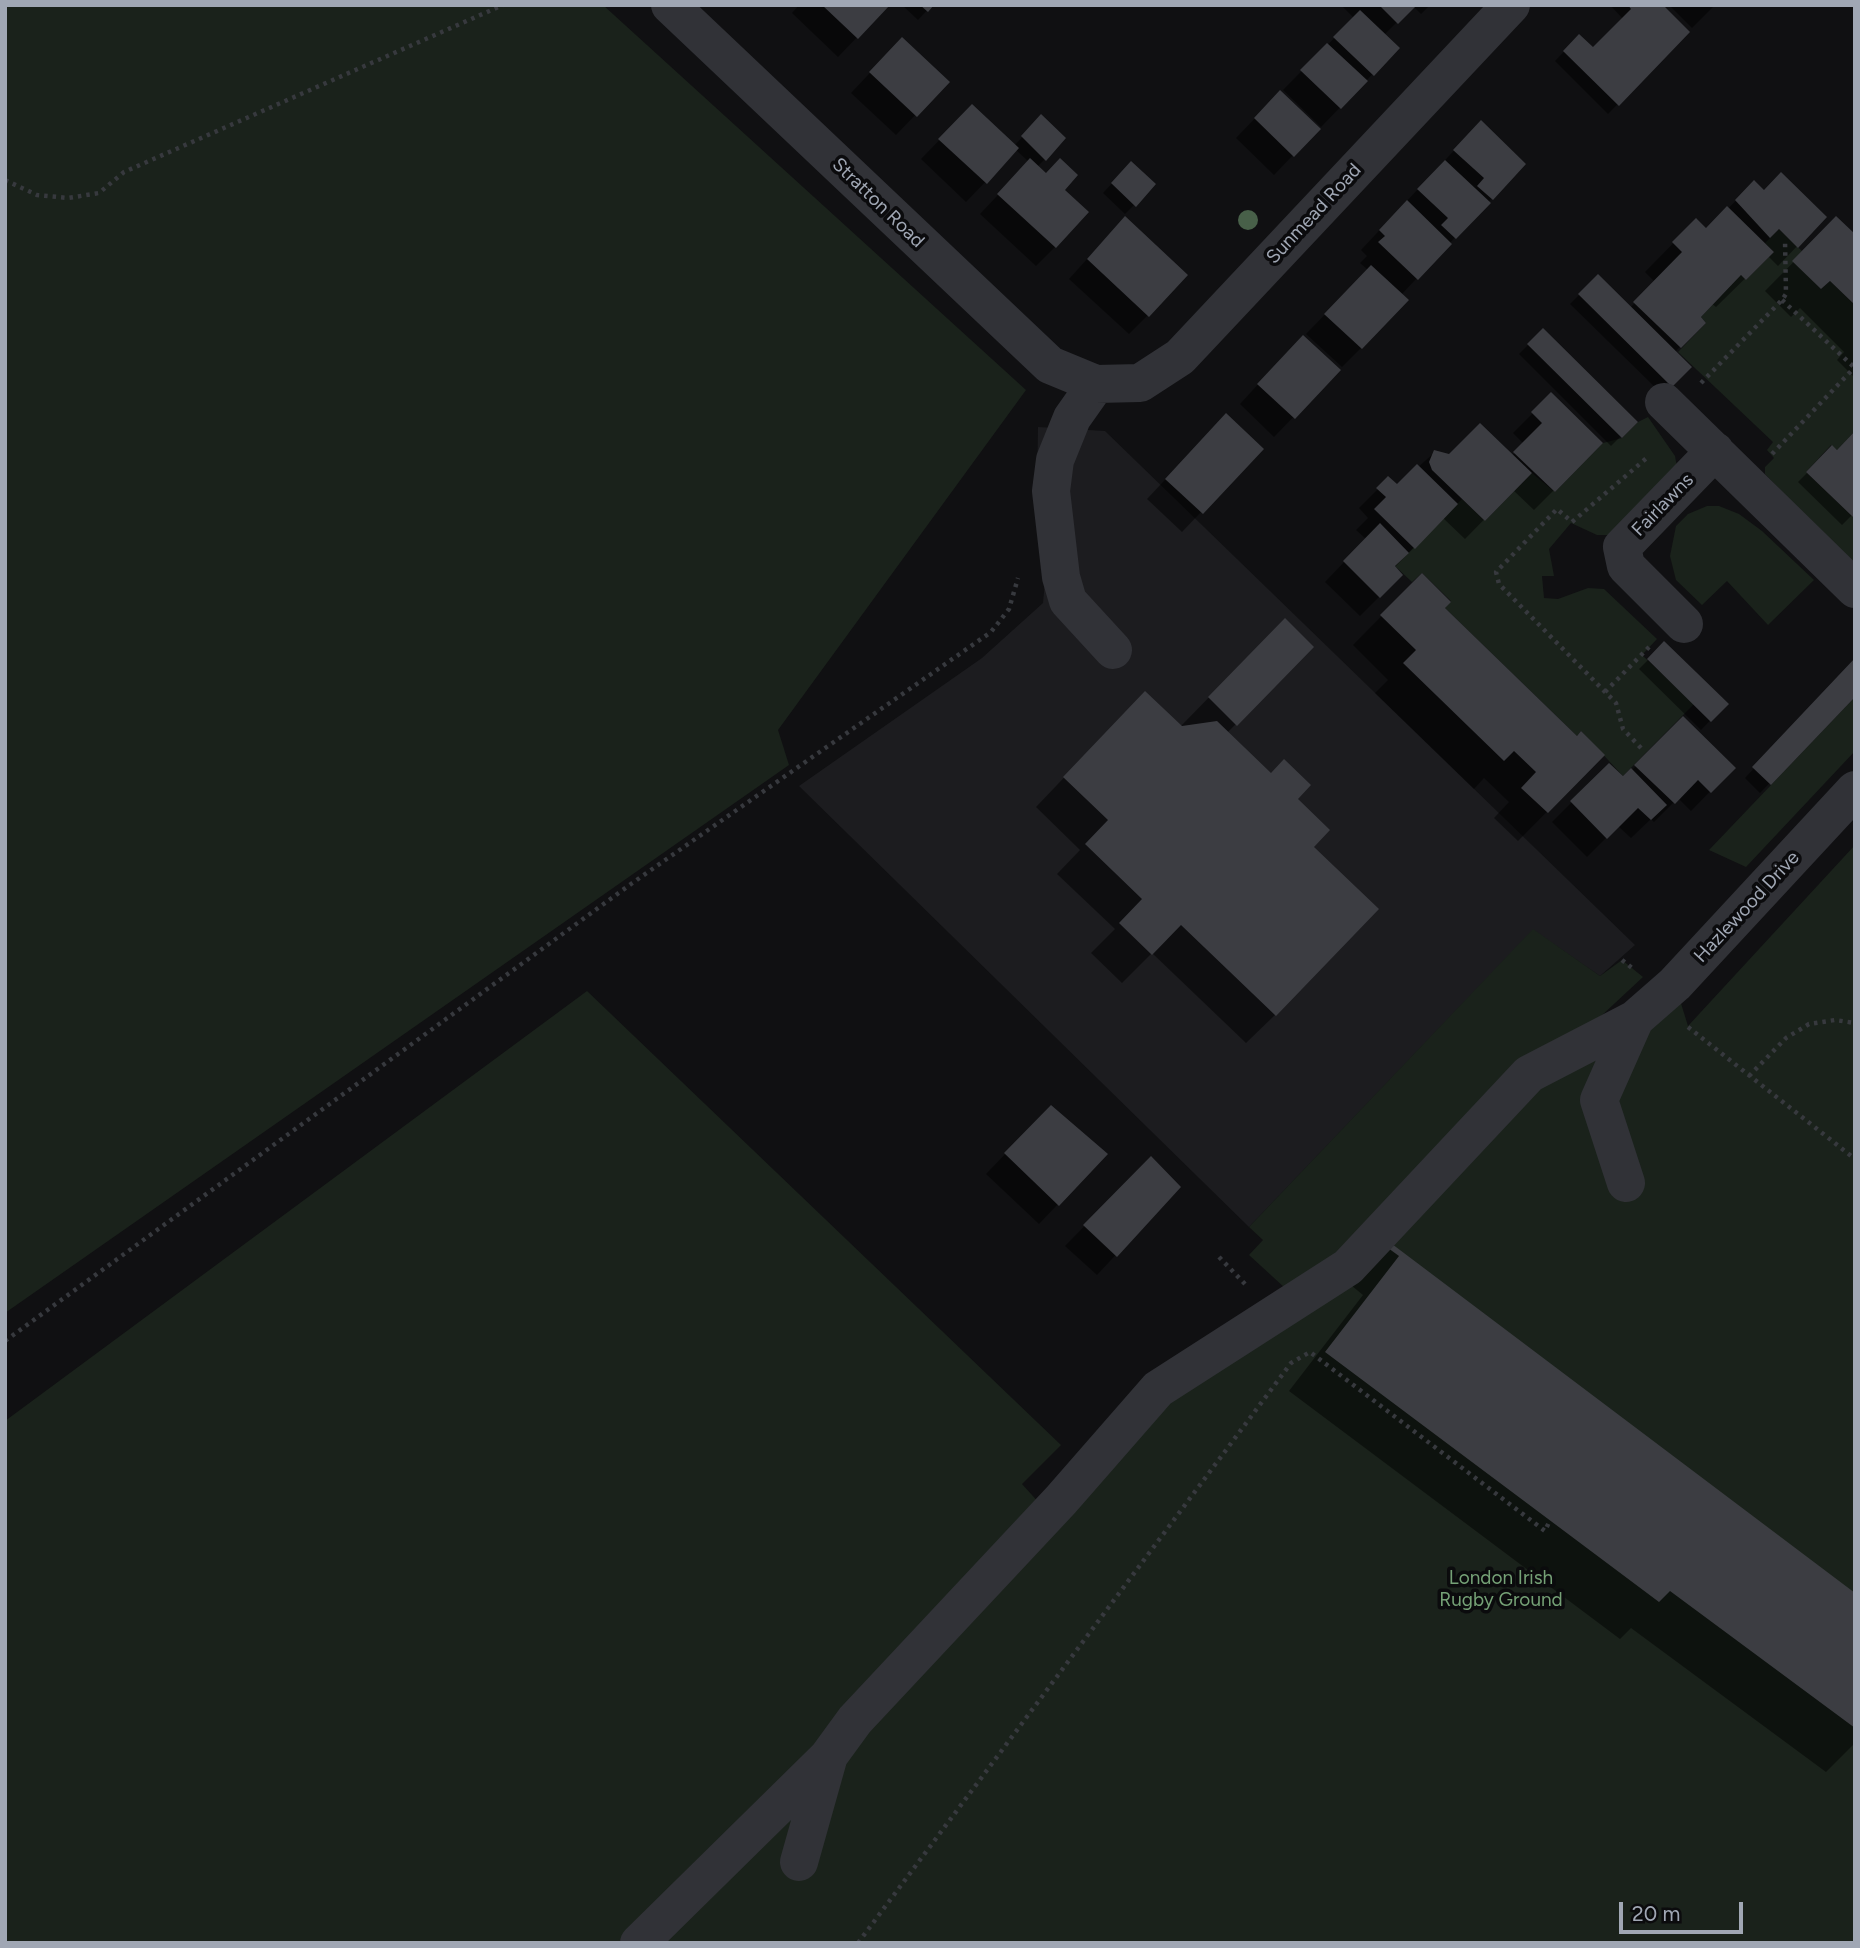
<!DOCTYPE html>
<style>
body{margin:0}
#map{position:relative;width:1860px;height:1948px;overflow:hidden;background:#101012;font-family:Figtree,sans-serif}
canvas{display:block}
.frame{position:absolute;inset:0;border:7px solid #a0a7b4;pointer-events:none}
.scale{position:absolute;left:1619px;top:1902px;width:124px;height:32px;box-sizing:border-box;border:4px solid #a0a7b4;border-top:0;padding-left:9px;font-size:21px;line-height:24px;white-space:nowrap;color:#a0a7b4;-webkit-text-stroke:5px #0b0b0d;paint-order:stroke}
</style>
<div id="map">
<canvas width="1860" height="1948"></canvas>
<div class="frame"></div>
<div class="scale">20 m</div>
</div>
<script>
const ctx = document.querySelector('canvas').getContext('2d');
ctx.lineJoin = 'round';
function fillPath(path, color) { ctx.fillStyle = color; ctx.fill(path, 'evenodd'); }
const poly = rows => new Path2D(rows.map(r => 'M' + r).join(''));
function strokePath(path, color, width, dash) { ctx.strokeStyle = color; ctx.lineWidth = width; ctx.lineCap = dash ? 'butt' : 'round'; ctx.setLineDash(dash || []); ctx.stroke(path); }
function write(font, color, halo, rows, align = 'center') {
  ctx.font = font + ' Figtree,sans-serif'; ctx.lineWidth = 7; ctx.setLineDash([]); ctx.textBaseline = 'middle'; ctx.strokeStyle = halo; ctx.fillStyle = color; for (const [text, x, y, turn = 0] of rows) {
    ctx.save(); ctx.translate(x, y); ctx.rotate((+turn || 0) * Math.PI / 180); ctx.textAlign = isNaN(turn) ? turn : align; if (halo) ctx.strokeText(text, 0, 0); ctx.fillText(text, 0, 0); ctx.restore();
  }
}
fillPath(poly([
 [1038,427,1105,431,1635,945,1600,976,1533,930,1249,1227,799,786,982,658,1043,603,1047,559,1037,488]
]), '#1c1c1f');
fillPath(poly([
 [5,5,603,5,1026,390,778,730,789,765,5,1313],
 [1779,229,1802,251,1793,261,1821,289,1830,281,1855,305,1855,431,1837,450,1831,445,1806,472,1855,519,1855,567,1765,474,1765,467,1774,458,1767,450,1773,442,1678,352,1706,323,1701,317,1741,275,1746,280,1774,252,1765,243],
 [1648,417,1675,456,1677,467,1609,535,1597,535,1571,523,1549,549,1554,576,1542,576,1544,598,1558,599,1588,588,1604,589,1657,639,1642,655,1694,704,1623,776,1581,731,1577,736,1445,608,1451,601,1422,573,1412,582,1395,566,1462,499,1485,521,1532,473,1555,492,1603,443,1622,438,1638,422],
 [1707,506,1719,506,1739,514,1762,531,1814,580,1768,625,1727,581,1702,605,1676,580,1670,556,1676,526,1688,514],
 [1855,697,1855,751,1746,867,1709,850],
 [1855,845,1855,1943,639,1943,1158,1389,1289,1307,1529,1074,1675,984,1688,1026],
 [1533,929,1600,976,1622,960,1643,977,1297,1299,1249,1255,1263,1240,1249,1227],
 [587,991,1061,1445,1022,1484,1041,1505,630,1943,5,1943,5,1421]
]), '#1a221b');
fillPath(poly([
 [799,5,888,5,838,57,792,13],
 [902,5,932,5,918,20],
 [1341,5,1430,5,1421,14,1413,6,1384,35,1398,48,1321,127,1283,90,1354,18],
 [1610,5,1660,5,1688,32,1608,114,1555,61,1579,36,1593,50,1623,19],
 [1669,5,1715,5,1692,28],
 [883,59,947,82,896,135,851,93],
 [1261,112,1318,129,1274,175,1236,138],
 [1041,117,1045,159,1037,167,1062,190,1055,247,1036,266,980,214,1029,162,1016,150,966,202,921,159,953,126,1014,146],
 [1462,142,1524,164,1401,295,1361,348,1342,367,1306,334,1368,270,1360,263,1367,256,1361,250],
 [1131,163,1154,185,1125,214,1103,193],
 [1754,183,1764,192,1825,217,1778,266,1768,256,1716,307,1711,303,1698,317,1704,322,1675,352,1690,367,1662,394,1570,304,1598,276,1630,308,1655,282,1645,272,1696,220,1706,230],
 [1836,219,1855,237,1855,378,1837,360,1844,352,1800,308,1791,317,1765,291],
 [1106,238,1148,315,1129,334,1069,279],
 [1543,330,1635,422,1611,446,1519,354],
 [1284,356,1339,370,1274,437,1240,404],
 [1551,395,1601,443,1534,510,1513,490,1465,539,1443,518,1394,568,1401,575,1360,616,1325,582,1366,539,1356,530,1368,518,1359,508,1389,478,1397,486,1435,452,1449,456,1512,456,1524,444,1513,433],
 [1207,435,1261,449,1182,532,1147,499],
 [1832,448,1855,512,1842,525,1798,482],
 [1422,575,1443,608,1577,738,1603,755,1518,841,1494,818,1509,802,1484,778,1474,789,1375,693,1388,680,1353,645],
 [1664,644,1726,704,1701,730,1639,669],
 [1312,647,1227,733,1295,799,1312,847,1275,1015,1246,1043,1152,953,1122,983,1091,953,1115,929,1057,874,1080,850,1036,807,1117,722,1180,727,1256,649],
 [1855,659,1855,695,1760,793,1745,778],
 [1683,719,1733,768,1691,811,1678,798,1654,822,1651,819,1631,838,1618,826,1587,857,1552,822,1609,765,1623,779],
 [1032,1126,1058,1204,1039,1224,986,1174],
 [1151,1158,1179,1187,1097,1275,1065,1246],
 [1392,1246,1855,1595,1855,1743,1826,1772,1631,1628,1620,1639,1289,1391,1363,1295,1352,1286]
]), '#0007');
fillPath(poly([
 [822,5,890,5,858,39],
 [920,5,934,5,928,12],
 [1379,5,1417,5,1398,24],
 [1628,5,1663,5,1690,32,1619,106,1563,51,1579,34,1593,47,1631,9],
 [1360,10,1400,48,1374,76,1333,37],
 [902,37,950,82,917,117,869,72],
 [1327,43,1368,81,1341,109,1300,70],
 [1280,90,1321,129,1294,157,1254,118],
 [972,104,1019,148,987,184,938,139],
 [1041,114,1066,138,1046,161,1021,136],
 [1481,120,1526,164,1493,200,1477,186,1484,178,1453,150],
 [1030,158,1046,173,1060,158,1078,175,1065,190,1089,212,1056,248,997,194],
 [1445,160,1491,203,1456,239,1441,225,1448,218,1417,189],
 [1131,161,1156,184,1136,207,1111,183],
 [1781,172,1827,217,1798,248,1779,229,1770,238,1735,200,1754,180,1764,190],
 [1407,200,1452,244,1418,280,1378,242,1385,236,1379,230],
 [1727,206,1774,252,1746,280,1741,275,1701,317,1706,323,1681,348,1633,302,1682,252,1672,242,1696,218,1706,228],
 [1125,216,1188,275,1149,317,1087,259],
 [1836,216,1855,234,1855,305,1830,281,1821,289,1792,261],
 [1371,265,1409,300,1362,349,1324,314],
 [1598,274,1692,367,1672,387,1578,294],
 [1543,328,1638,422,1622,438,1527,344],
 [1303,335,1341,370,1295,419,1257,384],
 [1551,392,1603,443,1555,492,1513,452,1542,423,1531,412],
 [1226,413,1264,449,1203,514,1165,479],
 [1480,423,1532,473,1485,521,1432,470,1429,462,1434,450,1449,454],
 [1855,431,1855,515,1853,517,1806,472,1832,445,1837,450],
 [1417,464,1458,504,1415,549,1374,509,1386,497,1376,488,1388,476,1397,484],
 [1380,523,1409,553,1395,566,1403,575,1380,598,1343,561],
 [1422,573,1451,602,1445,608,1577,736,1581,731,1605,755,1548,813,1521,788,1536,772,1514,751,1504,761,1403,663,1416,650,1380,615],
 [1285,618,1314,647,1237,726,1208,697],
 [1664,641,1729,704,1711,722,1647,659],
 [1855,658,1855,697,1771,785,1752,767],
 [1145,691,1182,726,1217,721,1271,773,1284,759,1311,785,1298,799,1330,830,1314,847,1379,909,1276,1016,1181,925,1152,955,1119,923,1142,899,1085,844,1108,820,1063,777],
 [1683,716,1736,768,1711,793,1698,780,1675,804,1634,765],
 [1609,763,1623,776,1631,768,1667,805,1651,820,1638,808,1607,839,1570,801],
 [1051,1105,1108,1154,1059,1206,1004,1153],
 [1151,1156,1181,1187,1117,1257,1083,1225],
 [1392,1244,1855,1593,1855,1728,1670,1591,1659,1602,1325,1352,1399,1256,1388,1248]
]), '#3c3d42');
strokePath(poly([
 [5,180,37,195,68,198,99,193,124,172,503,5],
 [1782,300,1855,368],
 [1701,383,1782,300,1786,294,1785,240],
 [1772,454,1854,368],
 [1605,692,1650,646],
 [1641,748,1623,729,1616,703,1499,584,1496,572,1557,509,1572,522,1649,456],
 [1622,960,1632,968],
 [1688,1027,1855,1159],
 [1749,1076,1786,1038,1809,1024,1835,1020,1855,1023],
 [1219,1257,1245,1284],
 [5,1341,631,884,991,632,1009,609,1018,578],
 [858,1943,1291,1363,1310,1352,1545,1531,1550,1520]
]), '#37393e', 4.5, [3.5, 5]);
strokePath(poly([
 [670,5,1050,365,1096,384,1140,383,1180,357,1511,5],
 [1096,384,1072,418,1055,460,1051,491,1061,577,1068,601,1113,650],
 [1664,402,1855,589],
 [1684,624,1626,566,1622,547,1715,451],
 [1626,1183,1599,1100,1635,1019],
 [799,1862,828,1759],
 [639,1943,828,1757,855,1720,1061,1500,1158,1389,1348,1267,1529,1074,1635,1019,1675,984,1855,790]
]), '#313237', 38);
ctx.fillStyle = '#486049';
for (const [x, y] of [
 [1248,220]
]) { ctx.beginPath(); ctx.arc(x, y, 10, 0, 2 * Math.PI); ctx.fill(); }
write('19px', '#a0a7b4', '#0b0b0d', [
 ["Stratton Road",878,203,44],
 ["Sunmead Road",1314,214,-47],
 ["Fairlawns",1663,505,-46],
 ["Hazlewood Drive",1747,907,-47]
]);
write('19px', '#75a176', '#0b0b0d', [
 ["London Irish",1501,1578],
 ["Rugby Ground",1501,1600]
]);
</script>
